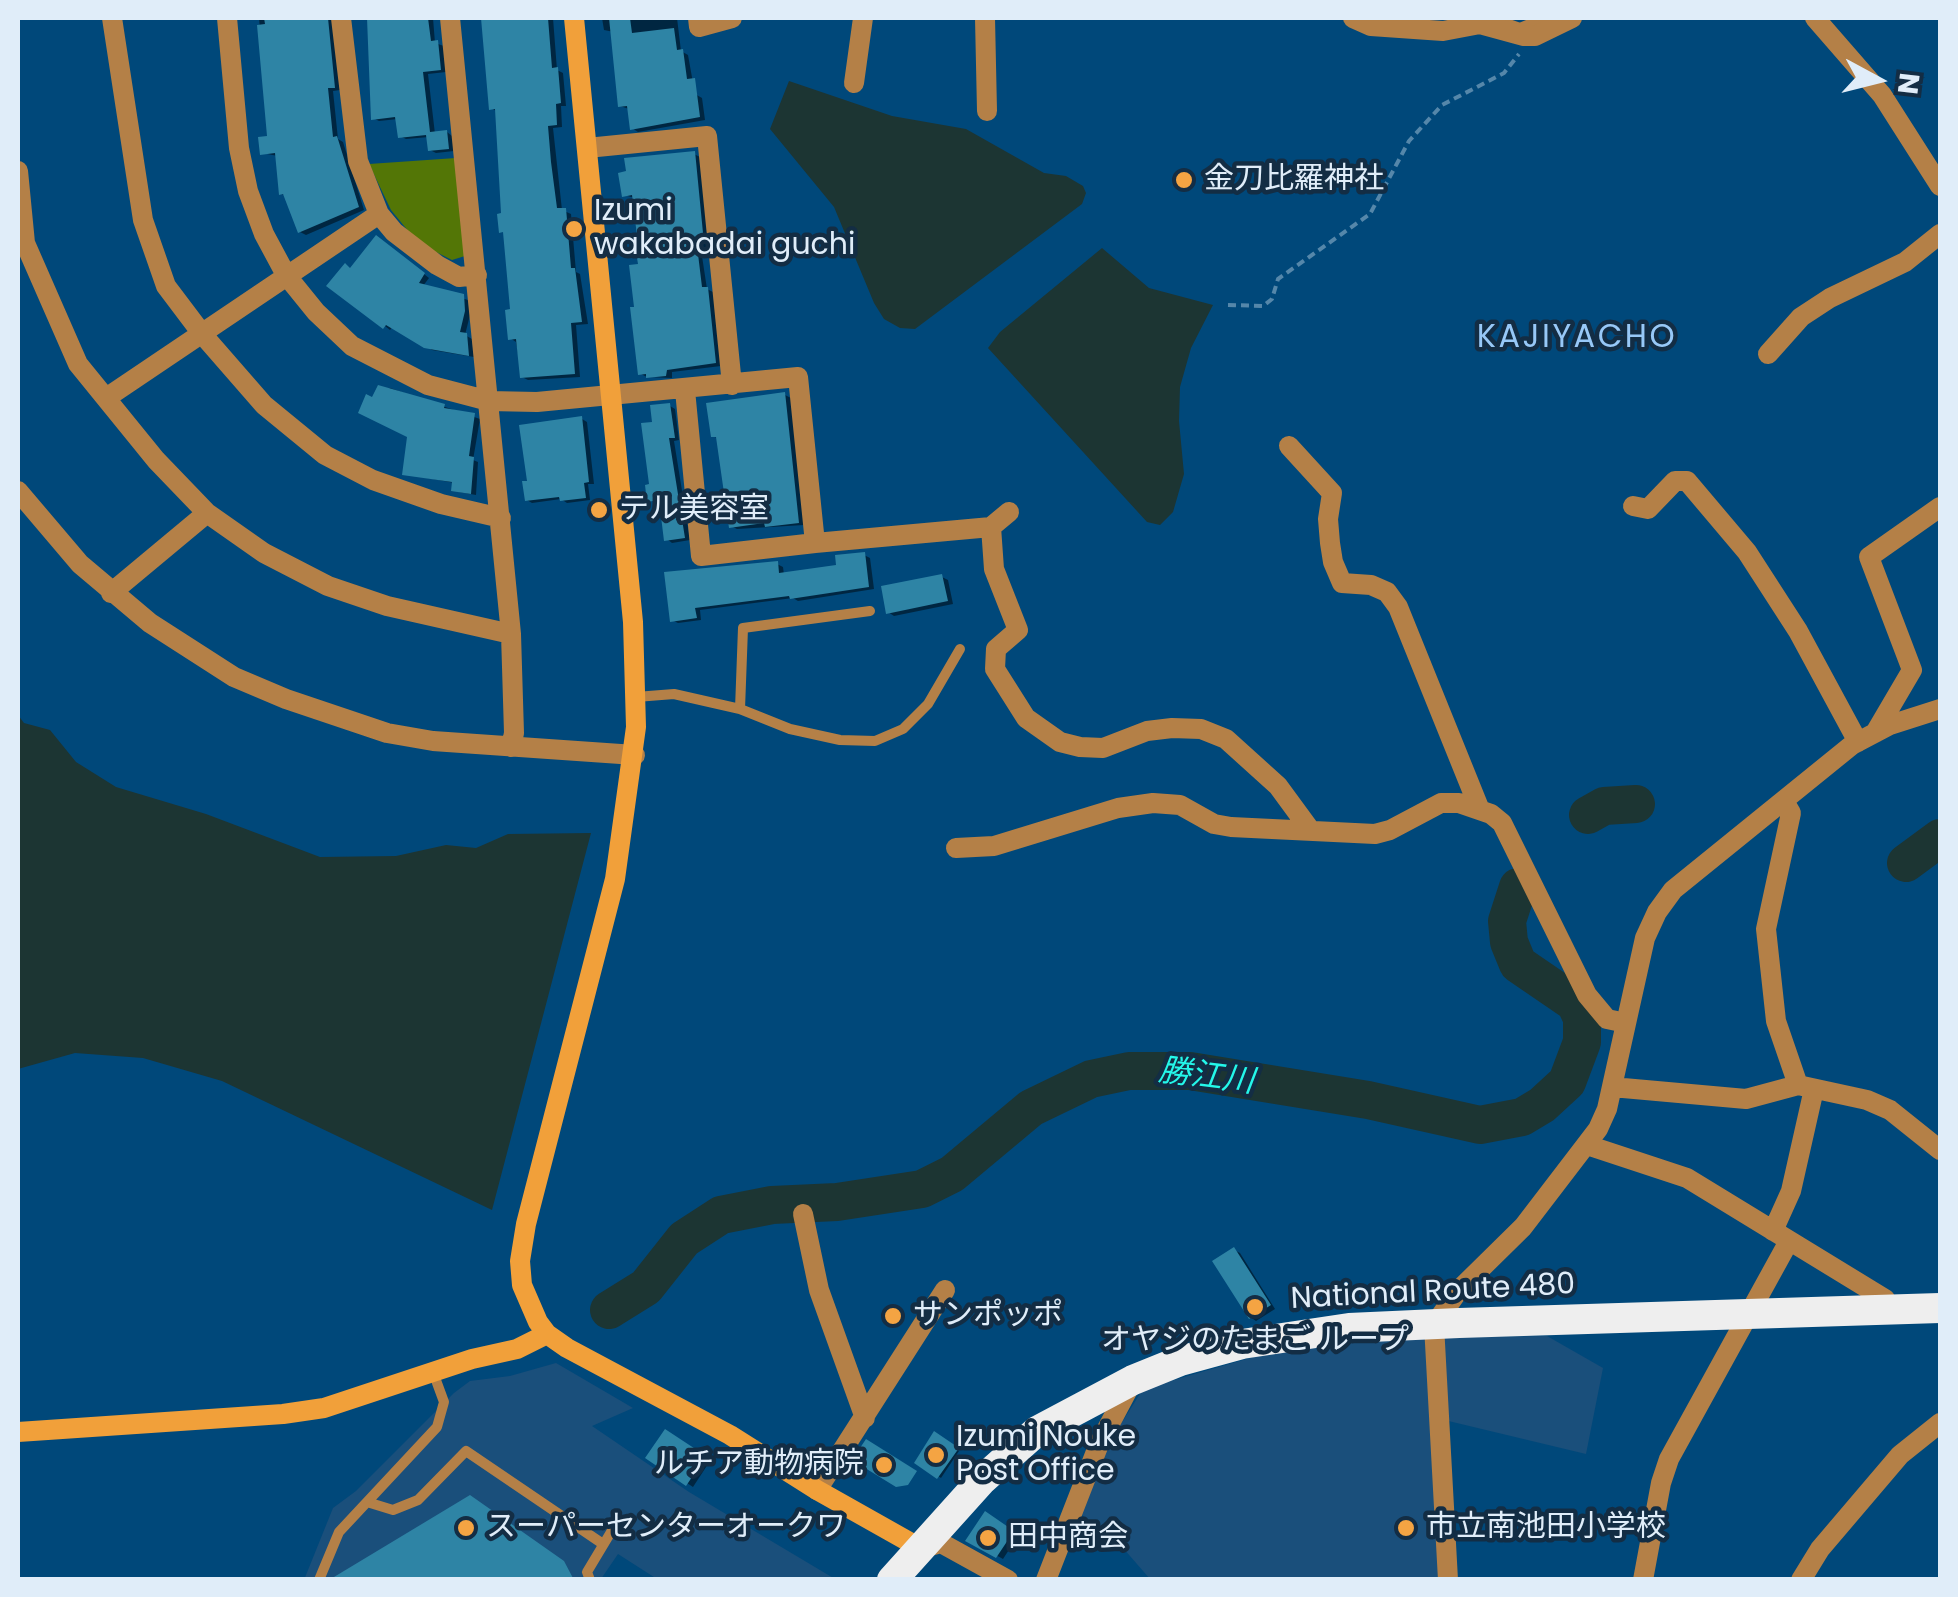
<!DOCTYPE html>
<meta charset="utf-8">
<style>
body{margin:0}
#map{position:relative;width:1958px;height:1597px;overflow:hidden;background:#00487a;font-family:Poppins,sans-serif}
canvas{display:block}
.frame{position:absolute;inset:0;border:20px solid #e0edf9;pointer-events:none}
.north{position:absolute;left:1828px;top:30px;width:100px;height:100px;-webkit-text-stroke:8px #132d44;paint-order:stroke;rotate:97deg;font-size:28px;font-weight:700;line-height:40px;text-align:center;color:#e0edf9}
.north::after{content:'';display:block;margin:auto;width:35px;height:45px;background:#e0edf9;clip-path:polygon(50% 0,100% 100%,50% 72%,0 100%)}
</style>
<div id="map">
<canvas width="1958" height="1597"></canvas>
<div class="frame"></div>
<div class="north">N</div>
</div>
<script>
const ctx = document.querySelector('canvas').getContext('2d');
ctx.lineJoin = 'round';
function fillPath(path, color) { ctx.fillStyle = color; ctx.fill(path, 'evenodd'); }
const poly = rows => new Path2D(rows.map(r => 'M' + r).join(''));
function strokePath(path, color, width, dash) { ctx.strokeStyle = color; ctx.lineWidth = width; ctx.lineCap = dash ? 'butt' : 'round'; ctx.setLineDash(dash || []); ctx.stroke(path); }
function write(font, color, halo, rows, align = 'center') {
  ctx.font = font + ' Poppins,"Noto Sans JP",sans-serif'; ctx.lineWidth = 9; ctx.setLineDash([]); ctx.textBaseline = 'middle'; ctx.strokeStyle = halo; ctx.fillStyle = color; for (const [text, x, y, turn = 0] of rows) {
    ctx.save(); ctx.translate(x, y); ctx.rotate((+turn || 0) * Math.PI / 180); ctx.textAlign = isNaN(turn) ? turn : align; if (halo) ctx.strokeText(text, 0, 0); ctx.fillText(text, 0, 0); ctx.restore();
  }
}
fillPath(poly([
 [1547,1336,1603,1368,1586,1454,1436,1418,1445,1579,1150,1579,1110,1533,1080,1514,1107,1446,1143,1389,1281,1349,1310,1344,1443,1337],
 [556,1363,633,1408,592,1426,689,1492,835,1579,657,1579,618,1554,601,1579,304,1580,333,1508,356,1491,454,1393,470,1381,510,1376]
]), '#1a4f7b');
fillPath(poly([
 [456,158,465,256,452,260,428,248,409,232,391,210,369,164]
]), '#537606');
fillPath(poly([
 [789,81,892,116,966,129,1044,173,1066,176,1083,186,1086,193,1082,204,915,329,900,328,884,319,874,303,834,207,770,129],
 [1102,248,1149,288,1213,305,1191,348,1180,387,1179,421,1184,474,1173,512,1160,525,1147,522,988,348,1000,332],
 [18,715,24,723,50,730,76,762,116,787,206,814,320,857,396,856,446,845,476,848,508,834,591,833,492,1210,222,1081,143,1058,75,1053,18,1069]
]), '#1c3533');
fillPath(poly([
 [259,18,334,18,340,90,333,91,338,139,343,142,364,210,306,235,300,232,287,197,282,194,278,156,262,153,270,139],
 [368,18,433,18,435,43,444,46,446,72,428,74,435,134,447,132,452,136,454,151,436,153,430,150,429,137,406,139,400,136,398,119,379,121,373,118],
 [484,18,553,18,557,70,563,73,566,106,561,106,562,127,553,128,562,210,571,214,576,272,580,274,588,324,576,325,580,377,528,380,522,377,516,342,510,338,513,312,498,112,491,108],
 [602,18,677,18,681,51,688,55,695,94,702,98,705,120,638,132,632,128,629,109,620,106,614,32,604,30],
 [694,154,700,157,708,236,705,236,707,255,702,256,707,289,713,292,721,366,672,372,672,378,647,377,641,374,637,309,642,254,635,198,624,195],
 [382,241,429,278,423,286,468,300,470,315,465,335,472,339,474,357,432,350,393,326,390,330,385,326,352,270],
 [390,388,480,419,473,460,478,462,476,495,459,492,454,489,455,483,405,474,410,436,373,400],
 [785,395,791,398,804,525,737,529,731,526,719,439,713,436],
 [670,406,675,409,679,440,674,441,690,540,672,543,667,539,662,503,649,500,655,424],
 [582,419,587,422,594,484,588,484,590,500,567,503,561,499,532,503,527,500,529,483],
 [864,555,870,558,874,589,798,601,793,598,700,610,701,620,678,623,672,620,777,564,783,567,784,575,839,567],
 [942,577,948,580,953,604,894,616,888,612],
 [1234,1250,1240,1253,1275,1309,1256,1321,1250,1317],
 [666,1432,710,1461,693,1487,649,1458],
 [935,1435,959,1451,941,1478,917,1462],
 [985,1515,1018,1536,1003,1559,969,1540]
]), '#0007');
strokePath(poly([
 [1588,815,1604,806,1636,804],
 [1906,863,1940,838],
 [609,1310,646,1287,684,1239,721,1215,772,1205,837,1202,922,1189,952,1174,1031,1108,1091,1079,1129,1071,1190,1071,1368,1100,1480,1125,1522,1117,1542,1105,1567,1082,1582,1042,1582,1018,1575,1003,1518,964,1509,942,1507,921,1518,887]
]), '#1c3533', 38);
fillPath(poly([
 [264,18,328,18,335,88,328,88,333,137,337,136,359,207,298,233,283,194,279,195,275,153,260,155,258,137,267,136,257,25,265,24],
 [367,18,428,18,431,41,438,40,441,70,423,72,430,132,447,130,449,149,428,151,426,135,398,138,395,117,371,120],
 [481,18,548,18,552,68,558,67,561,103,556,104,557,125,548,126,551,162,557,208,566,208,571,268,575,268,582,322,571,323,575,374,520,378,516,339,508,340,505,310,510,309,503,232,499,233,497,214,501,213,495,109,489,110],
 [609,18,630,18,632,33,674,28,677,50,683,49,687,79,695,78,700,117,630,130,627,106,618,107],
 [695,151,703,233,700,234,703,253,698,254,702,287,708,287,716,363,667,370,666,376,646,378,646,374,638,375,630,307,634,307,629,265,638,264,636,252,639,252,632,195,622,197,618,173,626,171,624,158],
 [376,235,425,273,419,283,464,294,465,311,460,332,467,333,469,356,424,348,386,325,383,329,326,286,345,263,350,268],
 [378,385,445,404,444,408,475,413,469,456,474,457,471,494,451,491,452,482,402,475,407,437,358,413,366,394,372,397],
 [785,392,799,523,765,527,764,523,729,528,716,437,711,437,706,403],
 [670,403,675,438,669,438,685,538,664,541,659,500,647,502,645,485,649,484,641,423,652,422,650,405],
 [582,416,589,482,584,483,586,498,560,501,559,497,525,501,522,481,527,481,519,425],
 [865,552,869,587,790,599,789,596,695,608,697,618,670,622,664,572,778,561,779,573,836,565,835,555],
 [942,574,948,601,886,614,881,586],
 [1234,1247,1271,1305,1249,1319,1212,1261],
 [665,1429,706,1456,686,1486,645,1458],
 [934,1431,959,1448,937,1479,914,1463],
 [866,1439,917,1471,908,1485,896,1487,852,1460],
 [470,1495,564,1561,574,1580,329,1580],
 [985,1511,1014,1531,996,1558,965,1541]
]), '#2e84a5');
strokePath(poly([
 [1228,305,1263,306,1272,299,1278,279,1370,214,1409,141,1442,105,1504,73,1519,54]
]), '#5587aa', 4, [8, 5]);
strokePath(poly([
 [1503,18,1503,22,1520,28,1542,19,1547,30],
 [636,697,674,694,740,709,790,729,840,740,875,741,903,729,928,704,960,649],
 [740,709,743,628,870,611],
 [367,1502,393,1510,418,1500,466,1451,603,1544],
 [319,1580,339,1532,437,1427,444,1402,433,1372],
 [590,1580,587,1572,617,1522]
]), '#b48047', 10);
strokePath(poly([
 [112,18,143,220,166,286,203,335,264,405,325,455,373,480,441,504,501,518],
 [227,18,239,148,248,191,264,234,286,275,316,312,352,346,428,385,489,401,537,402,798,377,815,543,701,556,685,390],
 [341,18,358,161,379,214,394,232,437,265,459,277,477,275],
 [450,18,511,634,514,733,511,747],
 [698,18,699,27,732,18],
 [985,18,987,111],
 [1353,18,1371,26,1443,31,1480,24,1524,36,1535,36,1572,18],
 [1815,18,1882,95,1940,186],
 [854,83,863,18],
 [587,148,707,136,732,385],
 [18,171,25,243,78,364,156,460,207,513,264,553,328,586,387,606,511,634],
 [1768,354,1801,317,1830,298,1905,262,1940,234],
 [106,398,379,214],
 [1289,446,1332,493,1328,519,1330,543,1333,562,1342,583,1371,585,1387,592,1398,607,1480,810],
 [18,491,80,564,150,623,234,677,286,699,387,733,433,741,635,755],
 [1633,506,1648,509,1675,481,1687,481,1747,552,1798,631,1858,742],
 [991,527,994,569,1018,630,996,649,995,669,1026,718,1060,742,1080,747,1103,748,1147,731,1172,728,1201,729,1226,739,1278,786,1311,831],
 [815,543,991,527,1009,512],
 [111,593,207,513],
 [1875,733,1912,670,1869,557,1940,507],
 [1784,801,1791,813,1766,929,1776,1021,1798,1085],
 [956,848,994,846,1118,808,1153,803,1180,805,1214,824,1231,827,1375,834,1390,830,1441,803,1459,803,1491,814,1502,823,1587,995,1607,1019,1626,1023],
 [1612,1087,1746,1099,1798,1085,1867,1100,1890,1110,1940,1150],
 [1587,1145,1687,1178,1885,1299,1887,1309],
 [803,1214,819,1290,865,1418],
 [1773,1231,1791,1191,1814,1089],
 [817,1490,945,1290],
 [922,1548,941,1543,1008,1580],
 [1046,1580,1099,1444,1133,1380],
 [1448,1580,1434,1325,1459,1290,1523,1227,1598,1129,1607,1109,1645,938,1657,912,1673,890,1852,745,1890,725,1940,709],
 [1643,1580,1661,1483,1669,1459,1789,1241],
 [1801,1580,1820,1549,1900,1455,1940,1423]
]), '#b48047', 20);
strokePath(poly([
 [574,18,633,622,636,727,615,879,526,1224,520,1261,522,1285,538,1322,547,1334,567,1348,730,1435,817,1490,920,1548],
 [18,1432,283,1414,324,1408,472,1359,517,1349,547,1334]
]), '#f1a03a', 20);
strokePath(poly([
 [892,1580,982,1480,1037,1431,1133,1380,1180,1361,1242,1344,1349,1328,1459,1323,1940,1308]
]), '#eee', 30);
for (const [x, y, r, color] of [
 [1184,180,10,"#f4a443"],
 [574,229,10,"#f4a443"],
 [599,510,10,"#f4a443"],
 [1255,1307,10,"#f4a443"],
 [893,1316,10,"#f4a443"],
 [936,1455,10,"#f4a443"],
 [884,1465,10,"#f4a443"],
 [466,1528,10,"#f4a443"],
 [1406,1528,10,"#f4a443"],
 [988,1538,10,"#f4a443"]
]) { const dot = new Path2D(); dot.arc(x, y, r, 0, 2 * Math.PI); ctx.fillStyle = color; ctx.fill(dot); strokePath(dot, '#132d44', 4); }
write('30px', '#e0edf9', '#132d44', [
 ["金刀比羅神社",1204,180],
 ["Izumi",594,212],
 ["wakabadai guchi",594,246],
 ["テル美容室",619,510],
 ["サンポッポ",913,1316],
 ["オヤジのたまご ループ",1255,1341,"center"],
 ["Izumi Nouke",956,1438],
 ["Post Office",956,1472],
 ["ルチア動物病院",864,1465,"right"],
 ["スーパーセンターオークワ",486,1528],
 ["市立南池田小学校",1426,1528],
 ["田中商会",1008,1538]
], 'left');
write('30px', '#e0edf9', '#132d44', [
 ["National Route 480",1433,1293,-3]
]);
ctx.letterSpacing = '2.5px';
write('32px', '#97c8f7', '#132d44', [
 ["KAJIYACHO",1577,339]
]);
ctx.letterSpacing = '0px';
write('italic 32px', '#24f7ea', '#132d44', [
 ["勝江川",1206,1078,7]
]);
</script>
